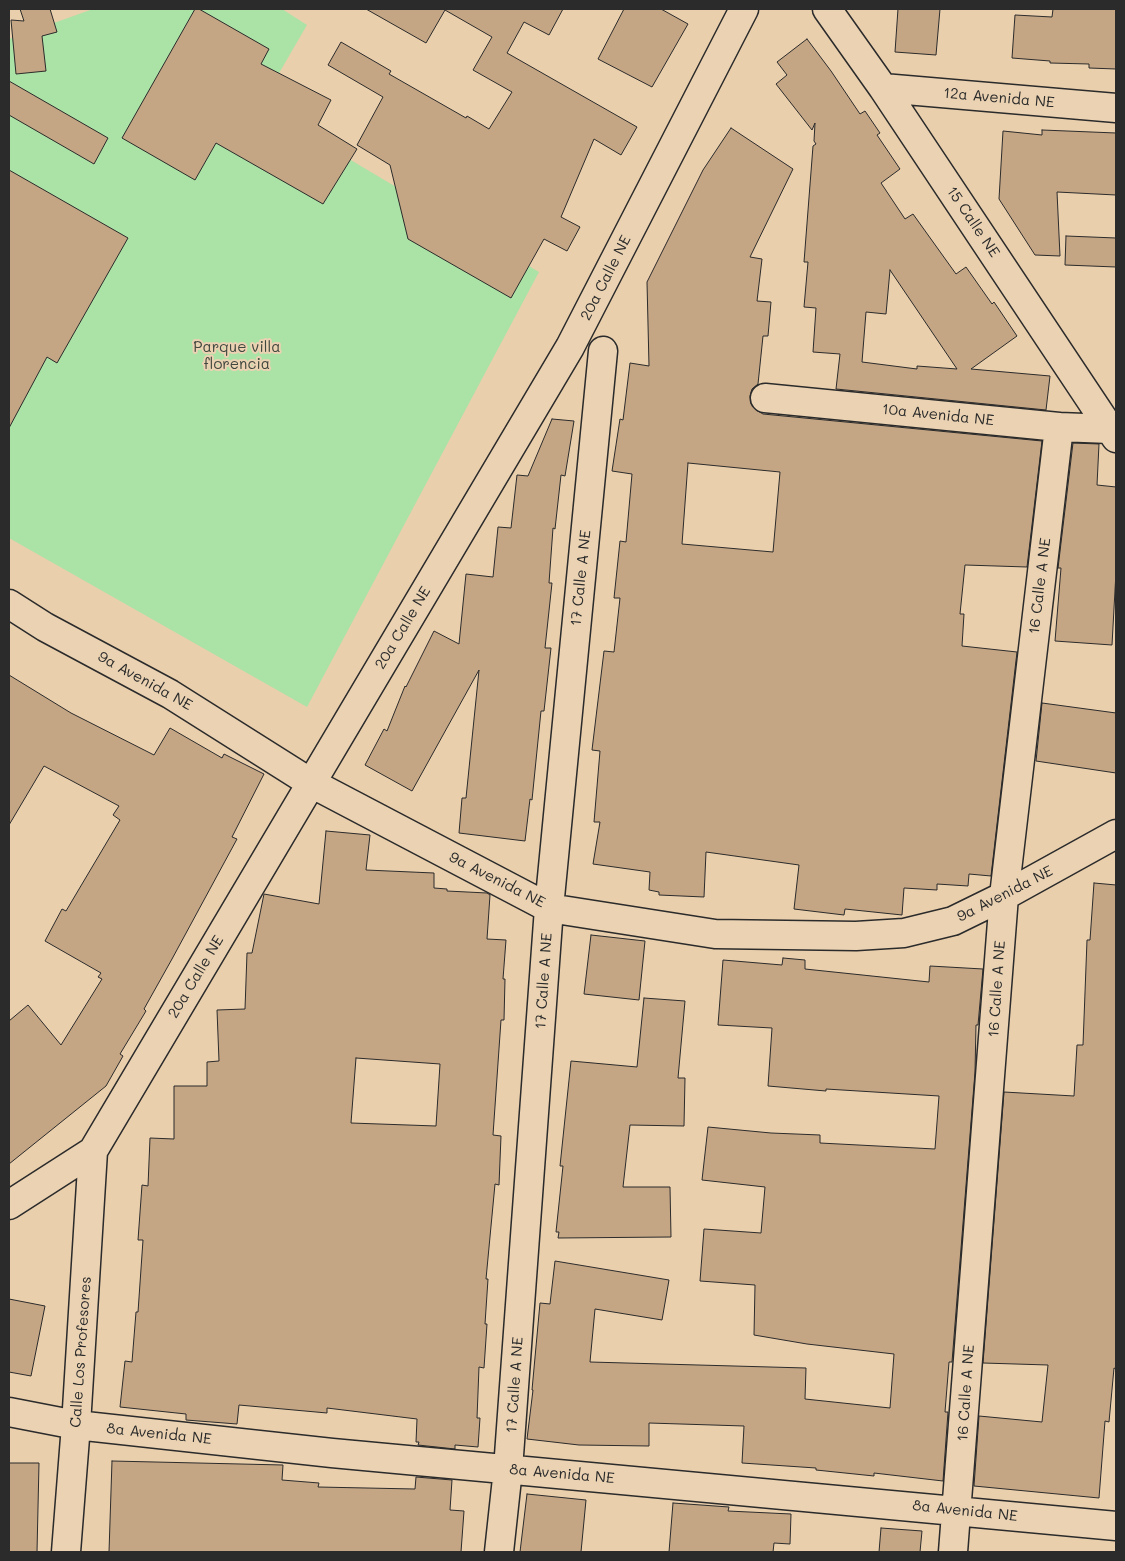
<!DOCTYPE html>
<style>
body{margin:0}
#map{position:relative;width:1125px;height:1561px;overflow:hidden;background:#eacfad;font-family:Mali,sans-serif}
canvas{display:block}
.frame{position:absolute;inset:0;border:10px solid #2b2b2b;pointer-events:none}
</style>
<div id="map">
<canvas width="1125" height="1561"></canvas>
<div class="frame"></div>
</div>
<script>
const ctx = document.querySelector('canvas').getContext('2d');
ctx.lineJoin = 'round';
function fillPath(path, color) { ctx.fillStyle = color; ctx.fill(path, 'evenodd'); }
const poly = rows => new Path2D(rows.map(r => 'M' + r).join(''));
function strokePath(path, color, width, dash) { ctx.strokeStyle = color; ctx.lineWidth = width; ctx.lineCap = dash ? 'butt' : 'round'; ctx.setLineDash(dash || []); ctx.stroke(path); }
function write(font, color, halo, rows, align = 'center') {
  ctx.font = font + ' Mali,sans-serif'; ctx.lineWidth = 4; ctx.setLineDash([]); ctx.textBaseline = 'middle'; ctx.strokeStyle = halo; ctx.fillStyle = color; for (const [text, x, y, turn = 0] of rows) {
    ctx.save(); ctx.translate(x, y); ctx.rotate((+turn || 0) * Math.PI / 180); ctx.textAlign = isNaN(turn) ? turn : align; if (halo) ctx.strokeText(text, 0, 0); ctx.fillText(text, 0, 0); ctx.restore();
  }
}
fillPath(poly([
 [93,9,282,9,307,25,260,106,539,272,307,707,9,538,9,39]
]), '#abe2a6');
const building = poly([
 [20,9,50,9,57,32,42,36,46,71,16,74,11,20,24,21,20,9],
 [195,9,199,9,269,49,261,64,331,100,318,125,357,149,323,204,216,143,195,180,122,138,195,9],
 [366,9,563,9,549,35,524,22,507,53,637,127,621,155,594,139,561,217,580,227,567,251,544,239,511,298,408,239,390,165,357,145,383,97,328,65,341,42,391,71,389,74,466,118,467,116,489,129,512,92,473,70,492,37,445,10,426,43,366,9],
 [624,9,661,9,688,24,652,87,598,59,624,9],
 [898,9,940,9,936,55,895,52,898,9],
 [1053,9,1116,9,1116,69,1089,68,1089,64,1050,63,1050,61,1012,58,1015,15,1052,17,1053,9],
 [807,39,831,71,860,114,865,111,880,133,877,135,900,169,881,183,905,219,913,214,956,274,966,267,992,304,994,302,1017,336,971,369,1050,376,1046,410,836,389,840,354,813,352,816,308,804,307,808,262,804,262,813,146,816,144,814,141,815,123,812,130,776,84,787,75,777,62,807,39],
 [890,270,957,369,917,366,917,369,862,362,866,312,886,314,890,270],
 [9,81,108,138,94,164,9,115,9,81],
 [731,128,793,169,750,257,762,259,757,301,771,302,768,336,763,336,758,384,752,389,750,396,751,404,756,410,763,414,1042,441,1027,567,965,565,960,614,964,614,962,646,1017,652,991,876,969,874,968,886,937,884,937,890,904,888,902,915,845,909,844,915,794,909,799,865,706,852,704,897,659,895,659,892,649,890,650,872,593,864,600,822,594,822,600,751,592,750,604,651,614,652,620,598,614,598,620,541,626,542,632,474,612,471,620,419,623,420,630,363,649,366,647,282,703,170,731,128],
 [688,463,780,472,773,552,682,544,688,463],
 [1042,130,1116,133,1116,195,1057,192,1060,256,1035,255,999,199,1003,131,1042,135,1042,130],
 [9,170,128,238,57,363,47,357,9,428,9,170],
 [1066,236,1116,238,1116,267,1065,265,1066,236],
 [552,419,574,421,565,476,561,475,555,529,553,528,549,583,552,583,545,648,551,648,544,711,541,711,532,800,530,799,525,841,459,833,462,798,466,798,479,670,412,791,365,765,384,729,387,731,405,686,406,687,434,631,459,644,466,574,493,577,498,527,511,528,517,475,528,476,552,419],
 [1073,443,1099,444,1097,485,1116,487,1116,572,1112,645,1055,641,1061,568,1058,568,1073,443],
 [9,675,71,713,154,755,170,728,222,758,224,754,264,774,232,837,237,839,172,959,144,1009,146,1011,120,1054,123,1056,106,1086,9,1164,9,1021,28,1005,61,1045,102,979,98,977,101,973,45,941,62,909,66,911,120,820,113,815,119,806,44,766,9,825,9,675],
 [1042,703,1116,713,1116,773,1036,761,1042,703],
 [326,831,370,835,366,870,434,873,434,888,447,889,447,891,487,893,490,895,487,939,506,940,503,979,505,979,504,1020,501,1020,493,1135,501,1136,499,1185,495,1184,486,1279,488,1279,485,1324,487,1324,484,1368,479,1367,477,1418,480,1418,478,1447,455,1445,455,1449,418,1445,419,1442,416,1442,417,1419,327,1408,327,1413,239,1405,237,1424,186,1420,186,1414,120,1407,125,1361,132,1362,136,1312,138,1312,143,1240,138,1240,142,1185,148,1186,150,1138,174,1139,174,1086,207,1086,207,1062,219,1061,217,1010,245,1009,247,953,252,953,264,894,319,904,326,831],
 [356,1058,440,1064,436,1126,351,1123,356,1058],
 [1094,883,1116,885,1116,1369,1114,1368,1109,1422,1105,1421,1099,1498,974,1486,979,1416,1042,1422,1048,1365,983,1363,1004,1092,1074,1096,1077,1045,1083,1045,1087,940,1090,940,1094,883],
 [591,935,645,941,639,1000,584,994,591,935],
 [783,958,805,960,805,969,929,982,930,966,983,969,978,1025,976,1025,975,1072,952,1362,949,1362,945,1412,948,1412,943,1481,874,1473,874,1476,816,1470,816,1468,742,1463,744,1426,649,1423,649,1446,579,1445,527,1439,533,1390,532,1390,540,1303,550,1304,555,1261,669,1280,662,1320,595,1309,590,1362,806,1368,805,1399,890,1408,894,1354,807,1344,754,1335,755,1285,700,1281,704,1229,761,1233,765,1187,702,1180,708,1127,771,1133,820,1135,820,1143,935,1149,939,1096,826,1089,826,1091,768,1086,772,1028,718,1025,723,960,782,965,783,958],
 [644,998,685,1001,678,1078,685,1078,684,1126,630,1125,623,1187,670,1187,671,1237,558,1238,559,1232,556,1232,563,1166,560,1166,571,1061,637,1067,644,998],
 [9,1299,45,1306,31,1376,9,1372,9,1299],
 [112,1461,283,1465,282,1480,319,1483,318,1487,415,1489,416,1477,452,1480,450,1510,464,1511,461,1552,109,1552,112,1461],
 [9,1463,39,1463,37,1552,9,1552,9,1463],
 [527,1494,586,1500,581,1552,520,1552,527,1494],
 [673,1503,729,1507,728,1511,791,1514,790,1544,774,1543,773,1552,669,1552,673,1503],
 [881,1528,922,1531,920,1552,879,1552,881,1528]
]);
fillPath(building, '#c4a584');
strokePath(building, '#2b2b2b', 1);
const minor = poly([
 [827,9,883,88,1116,438],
 [883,88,1116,108],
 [765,398,1059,427,1110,429],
 [9,604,45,627,170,694,311,783,549,908,715,934,856,936,904,933,953,921,1004,896,1116,834],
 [9,1205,93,1151,570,347,744,9],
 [9,1412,76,1425,332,1453,1116,1526],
 [66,1552,76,1425,93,1151],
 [499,1552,508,1469,549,908,603,351],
 [953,1552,1004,896,1059,427]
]);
strokePath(minor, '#2b2b2b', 31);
strokePath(minor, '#ead2b2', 28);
write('15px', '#2b2b2b', '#ead2b2', [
 ["12a Avenida NE",999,98,5],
 ["15 Calle NE",973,222,56],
 ["20a Calle NE",606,278,-63],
 ["10a Avenida NE",938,415,6],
 ["17 Calle A NE",581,578,-84],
 ["16 Calle A NE",1040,586,-83],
 ["20a Calle NE",403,628,-59],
 ["9a Avenida NE",145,681,29],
 ["9a Avenida NE",497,880,27],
 ["9a Avenida NE",1005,894,-27],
 ["20a Calle NE",196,977,-59],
 ["17 Calle A NE",544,981,-86],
 ["16 Calle A NE",997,989,-86],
 ["Calle Los Profesores",81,1352,-86],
 ["17 Calle A NE",515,1385,-86],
 ["16 Calle A NE",966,1393,-86],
 ["8a Avenida NE",159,1434,6],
 ["8a Avenida NE",562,1474,5],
 ["8a Avenida NE",965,1511,6]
]);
write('15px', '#3e463d', '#ead2b2', [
 ["Parque villa",237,347],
 ["florencia",237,364]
]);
</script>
